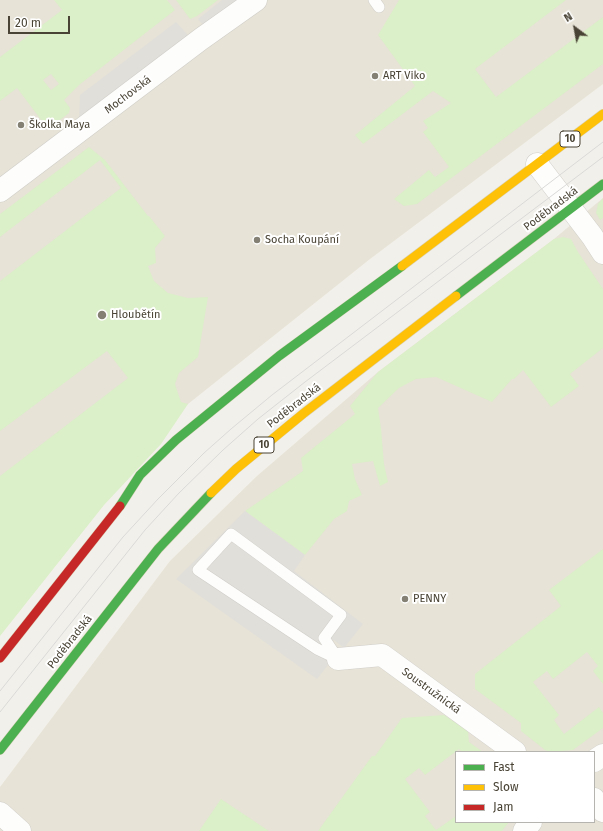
<!DOCTYPE html>
<meta charset="utf-8">
<style>
body{margin:0}
#map{position:relative;width:603px;height:831px;overflow:hidden;background:#f2f0ea;font-family:"Fira Sans",sans-serif}
canvas{display:block}
.legend{position:absolute;left:455px;top:751px;width:140px;height:72px;box-sizing:border-box;background:#fff;border:1px solid #b6b4ae;margin:0;padding:5px 7px;list-style:none;font-size:12px;color:#494335}
.legend li{display:flex;align-items:center;gap:8px;height:20px}
.legend b{width:20px;border:1px solid #b6b4ae}
.north{position:absolute;left:555px;top:8px;width:40px;height:40px;-webkit-text-stroke:3px #fff;paint-order:stroke;rotate:328deg;font-size:11px;font-weight:700;line-height:16px;text-align:center;color:#494335}
.north::after{content:'';display:block;margin:auto;width:14px;height:18px;background:#494335;clip-path:polygon(50% 0,100% 100%,50% 72%,0 100%)}
.scale{position:absolute;left:8px;top:16px;width:62px;height:18px;box-sizing:border-box;border:2px solid #494335;border-top:0;padding-left:5px;font-size:12px;line-height:14px;white-space:nowrap;color:#494335;-webkit-text-stroke:3px #fff;paint-order:stroke}
</style>
<div id="map">
<canvas width="603" height="831"></canvas>
<ul class="legend">
<li><b style="height:5px;background:#4caf50"></b>Fast</li>
<li><b style="height:5px;background:#ffc107"></b>Slow</li>
<li><b style="height:5px;background:#c62828"></b>Jam</li>
</ul>
<div class="north">N</div>
<div class="scale">20 m</div>
</div>
<script>
const ctx = document.querySelector('canvas').getContext('2d');
ctx.lineJoin = 'round';
function fillPath(path, color) { ctx.fillStyle = color; ctx.fill(path, 'evenodd'); }
const poly = rows => new Path2D(rows.map(r => 'M' + r).join(''));
function strokePath(path, color, width, dash) { ctx.strokeStyle = color; ctx.lineWidth = width; ctx.lineCap = dash ? 'butt' : 'round'; ctx.setLineDash(dash || []); ctx.stroke(path); }
function write(font, color, halo, rows, align = 'center') {
  ctx.font = font + ' "Fira Sans",sans-serif'; ctx.lineWidth = 4; ctx.setLineDash([]); ctx.textBaseline = 'middle'; ctx.strokeStyle = halo; ctx.fillStyle = color; for (const [text, x, y, turn = 0] of rows) {
    ctx.save(); ctx.translate(x, y); ctx.rotate((+turn || 0) * Math.PI / 180); ctx.textAlign = isNaN(turn) ? turn : align; if (halo) ctx.strokeText(text, 0, 0); ctx.fillText(text, 0, 0); ctx.restore();
  }
}
fillPath(poly([
 [0,0,603,0,603,84,370,259,188,404,146,416,0,587],
 [603,198,603,831,0,831,0,787,170,561,257,476,378,372,554,239],
 [456,752,594,752,594,822,456,822]
]), '#e7e3d7');
fillPath(poly([
 [54,0,167,0,175,10,79,85,64,100,70,108,69,113,48,129,17,88,0,101,0,57,62,10],
 [51,74,59,84,51,90,43,80],
 [176,0,218,0,197,16,190,19],
 [399,0,566,0,475,69,496,97,603,17,603,64,417,204,404,206,394,199,429,170,435,177,449,167,423,132,428,128,423,121,451,103,433,91,363,144,355,135,415,86,378,35],
 [89,147,105,160,148,216,149,216,165,236,155,248,156,263,148,266,154,281,168,293,188,298,208,297,198,357,179,373,175,384,181,402,188,404,161,444,104,505,0,636,0,476,128,378,107,351,0,431,0,281,121,188,100,160,0,237,0,214],
 [603,198,603,218,600,220,596,213,598,204],
 [563,237,571,239,578,252,603,289,603,348,570,374,579,386,551,407,523,370,514,379,512,379,492,402,436,377,416,379,399,388,378,408,381,428,384,464,388,482,380,486,373,461,352,464,355,479,362,495,349,501,347,511,334,519,305,555,245,511,303,471,301,458,355,414,350,406,378,372,554,239],
 [603,549,603,684,593,671,598,666,587,652,553,679,547,671,533,682,559,715,554,720,564,734,599,707,603,713,603,728,573,750,550,752,545,750,521,731,521,723,475,689,475,674,561,606,549,590],
 [444,715,468,731,469,742,483,752,462,752,459,749,425,775,419,768,405,779,430,812,425,816,436,830,456,816,456,822,509,822,502,831,318,831,372,756,375,756,402,718],
 [221,799,269,831,199,831]
]), '#dbefc8');
fillPath(poly([
 [222,0,247,0,207,30,198,19],
 [176,22,188,35,79,118,80,95],
 [245,511,305,555,294,571,363,624,344,648,334,640,327,649,335,656,317,679,176,579]
]), '#e1dfda');
const lane = poly([
 [374,0,379,7],
 [231,534,341,615,324,638,338,659,317,649,198,570,231,534]
]);
const street = poly([
 [537,164,592,236,603,253],
 [0,191,201,39,256,0],
 [338,659,382,655,515,752],
 [594,761,603,755],
 [594,799,603,811],
 [0,813,20,831],
 [524,831,531,822]
]);
const fast = poly([
 [456,296,603,184],
 [120,506,140,475,176,440,279,356,402,266],
 [0,750,158,549,211,493]
]);
const slow = poly([
 [402,266,603,114],
 [211,493,236,469,304,413,456,296]
]);
const jam = poly([
 [0,658,120,506]
]);
strokePath(lane, '#d0cec8', 12);
strokePath(street, '#d0cec8', 23);
strokePath(fast, '#d6d0b6', 10);
strokePath(slow, '#d6d0b6', 10);
strokePath(jam, '#d6d0b6', 10);
strokePath(lane, '#fdfdfc', 11);
strokePath(street, '#fdfdfc', 22);
strokePath(fast, '#4caf50', 9);
strokePath(slow, '#ffc107', 9);
strokePath(jam, '#c62828', 9);
strokePath(poly([
 [0,691,123,537,158,499,204,453,231,429,272,395,603,142],
 [0,712,145,530,179,493,223,450,258,419,305,382,603,157]
]), '#d9d9d8', 1);
for (const [x, y, r, color] of [
 [375,76,4,"#848074"],
 [21,125,4,"#848074"],
 [257,240,4,"#848074"],
 [102,315,5,"#848074"],
 [405,599,4,"#848074"]
]) { const dot = new Path2D(); dot.arc(x, y, r, 0, 2 * Math.PI); ctx.fillStyle = color; ctx.fill(dot); strokePath(dot, '#fff', 1.5); }
for (const [x, y, w] of [
 [570,139,20],
 [264,445,20]
]) { const box = new Path2D(); box.roundRect(x - w / 2, y - 8, w, 16, 3); ctx.fillStyle = '#fff'; ctx.fill(box); strokePath(box, '#494335', 1); }
write('bold 10px', '#494335', null, [
 ["10",570,139],
 ["10",264,445]
]);
write('11px', '#494335', '#fff', [
 ["ART Viko",383,76],
 ["Školka Maya",29,125],
 ["Socha Koupání",265,240],
 ["Hloubětín",111,315],
 ["PENNY",413,599]
], 'left');
write('11px', '#494335', '#fff', [
 ["Mochovská",128,95,-37],
 ["Poděbradská",551,209,-37],
 ["Poděbradská",294,406,-38],
 ["Poděbradská",70,642,-52],
 ["Soustružnická",431,691,36]
]);
</script>
